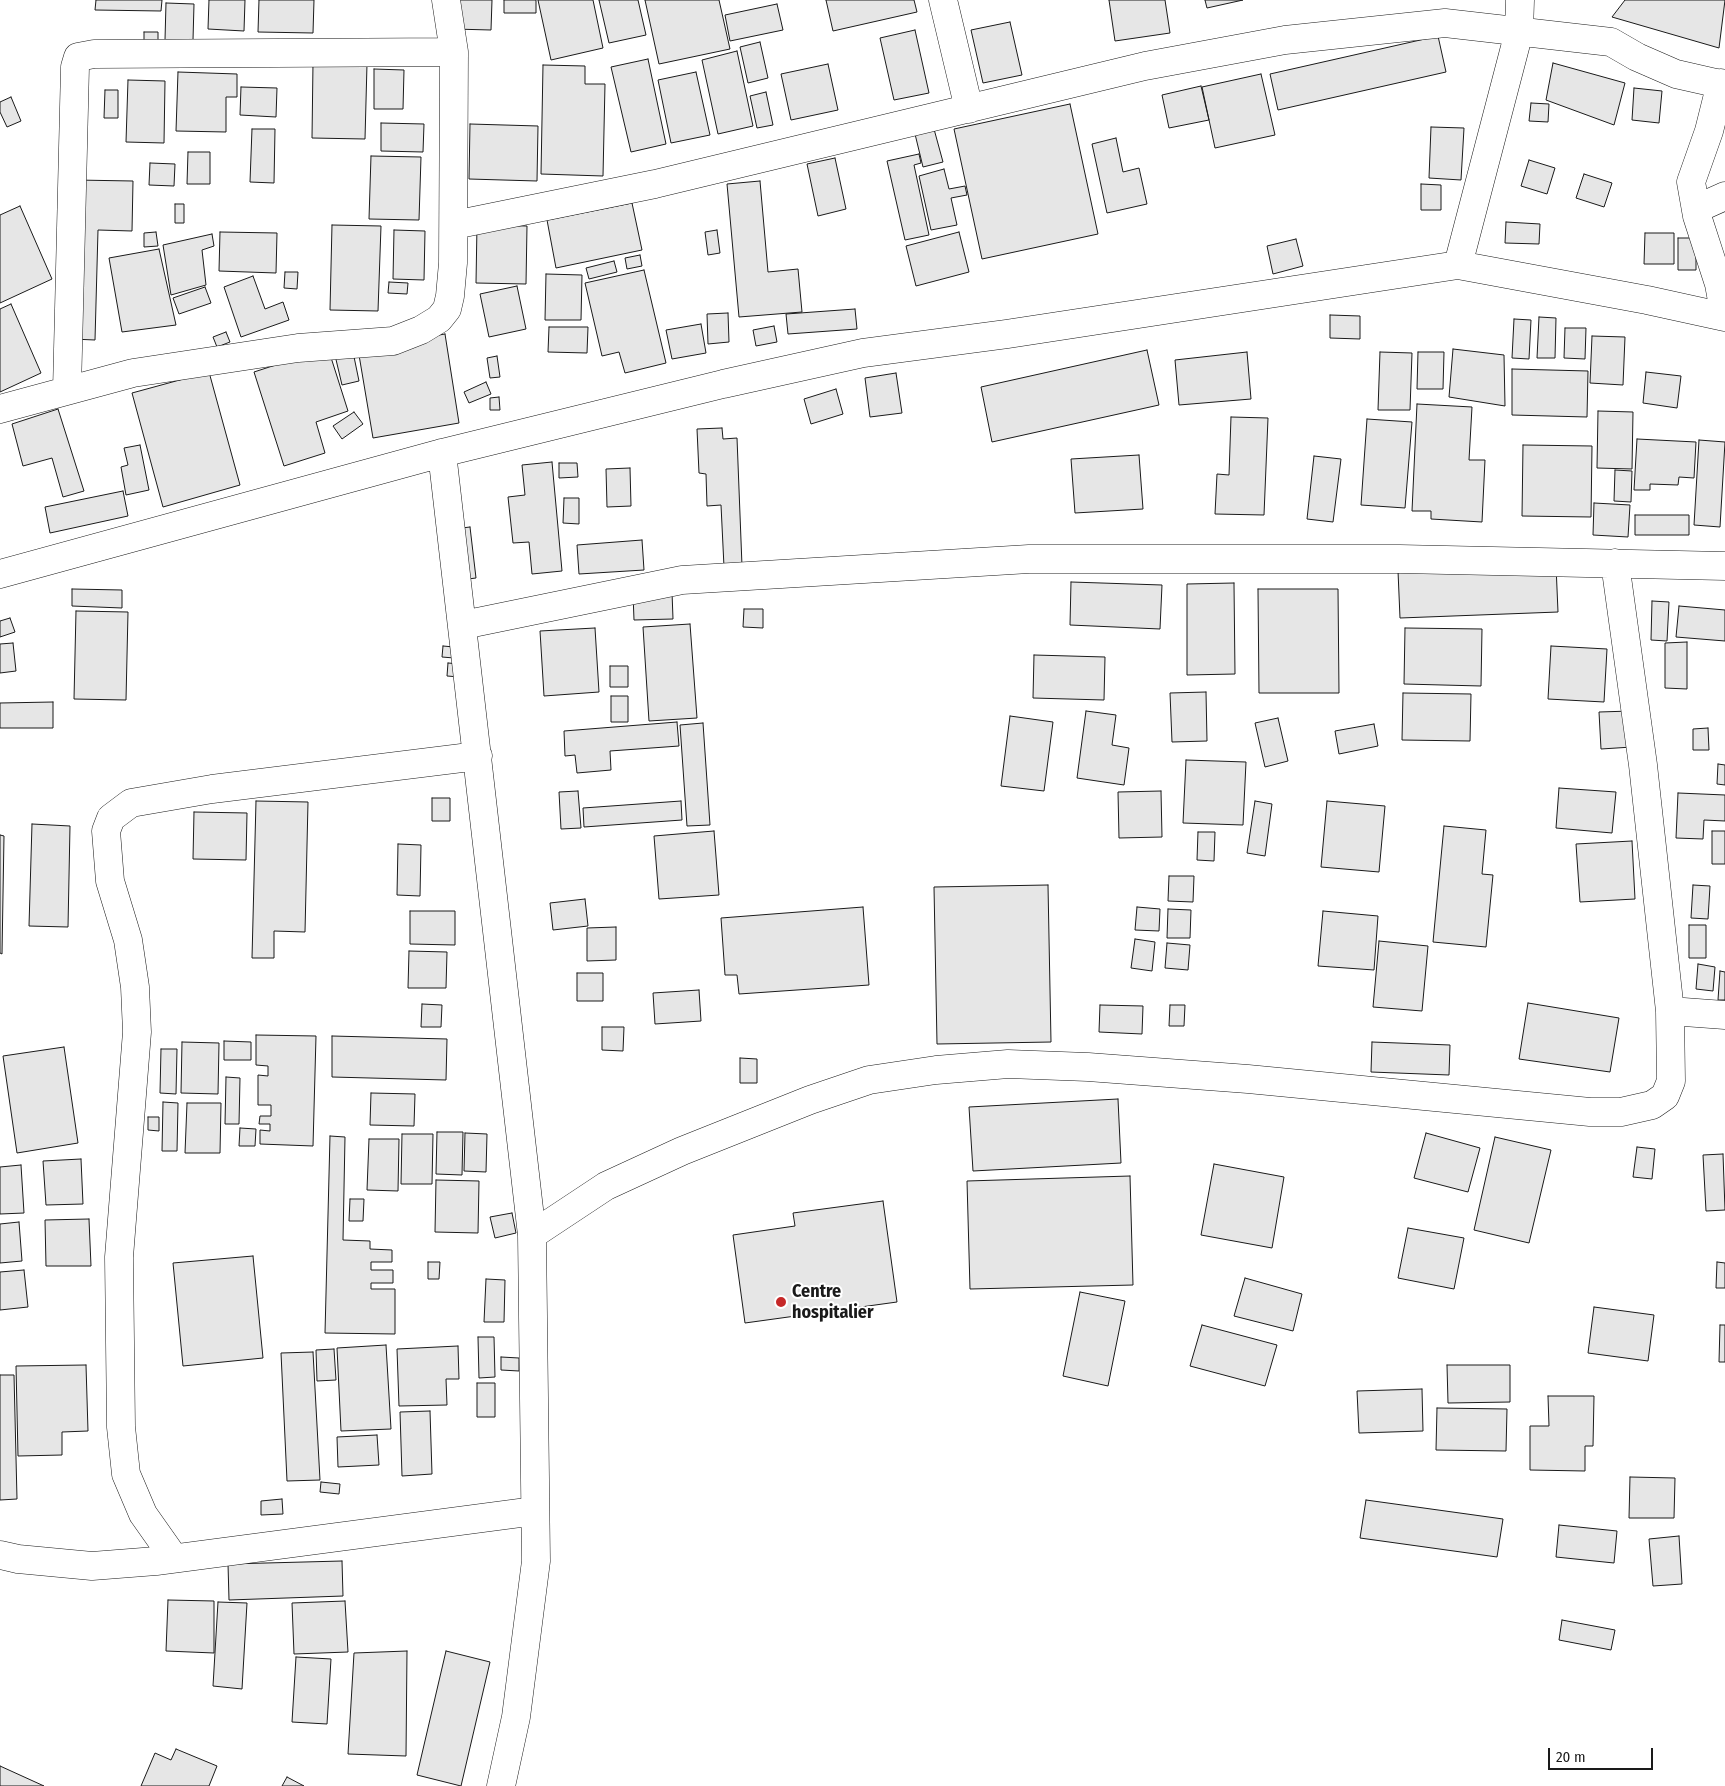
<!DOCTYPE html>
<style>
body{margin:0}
#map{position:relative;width:1725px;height:1786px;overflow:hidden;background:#fff;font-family:"Fira Sans Condensed",sans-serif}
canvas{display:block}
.scale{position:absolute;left:1548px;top:1748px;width:105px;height:22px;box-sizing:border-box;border:2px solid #1a1a1a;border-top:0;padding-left:6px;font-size:15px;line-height:18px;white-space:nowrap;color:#1a1a1a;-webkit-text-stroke:4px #fff;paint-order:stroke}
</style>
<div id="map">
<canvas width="1725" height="1786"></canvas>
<div class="scale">20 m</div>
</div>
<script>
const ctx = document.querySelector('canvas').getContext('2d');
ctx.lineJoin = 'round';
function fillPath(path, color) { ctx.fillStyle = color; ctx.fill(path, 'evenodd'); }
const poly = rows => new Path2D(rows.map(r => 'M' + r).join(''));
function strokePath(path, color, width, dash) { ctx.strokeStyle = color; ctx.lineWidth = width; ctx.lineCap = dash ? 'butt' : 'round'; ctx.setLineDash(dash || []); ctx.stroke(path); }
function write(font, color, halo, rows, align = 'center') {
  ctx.font = font + ' "Fira Sans Condensed",sans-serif'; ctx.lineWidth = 4; ctx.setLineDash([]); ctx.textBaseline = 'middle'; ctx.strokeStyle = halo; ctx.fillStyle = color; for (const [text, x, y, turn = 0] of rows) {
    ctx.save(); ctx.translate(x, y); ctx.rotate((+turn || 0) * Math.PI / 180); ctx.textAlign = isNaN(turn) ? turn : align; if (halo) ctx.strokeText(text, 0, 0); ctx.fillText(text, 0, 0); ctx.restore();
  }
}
const building = poly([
 [96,0,162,0,161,11,95,10,96,0],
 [209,0,245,0,244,31,208,29,209,0],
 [259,0,314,0,313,33,258,32,259,0],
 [454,0,492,0,491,30,453,29,454,0],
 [504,0,536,0,536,13,504,13,504,0],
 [538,0,593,0,603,48,551,60,538,0],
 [599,0,638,0,646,35,609,43,599,0],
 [645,0,719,0,730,49,659,64,645,0],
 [826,0,914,0,917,12,833,31,826,0],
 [1109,0,1165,0,1170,33,1115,41,1109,0],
 [1205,0,1243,0,1207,8,1205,0],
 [1625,0,1725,0,1719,48,1612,17,1625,0],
 [166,3,194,4,193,40,165,40,166,3],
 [777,4,783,30,730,41,725,15,777,4],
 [1010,22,1022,75,983,83,971,30,1010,22],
 [915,30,929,93,894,100,880,38,915,30],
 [144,32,158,32,158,45,144,44,144,32],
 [1438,36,1446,72,1278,110,1270,74,1438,36],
 [760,42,768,78,748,83,740,47,760,42],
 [737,51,753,126,718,134,702,60,737,51],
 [648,59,666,144,631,152,611,67,648,59],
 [313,63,367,64,365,139,312,138,313,63],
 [1553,63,1625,83,1614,125,1546,100,1553,63],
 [828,64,838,110,791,120,781,74,828,64],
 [543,65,585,66,585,84,605,84,603,176,541,174,543,65],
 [374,69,404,70,403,109,374,109,374,69],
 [178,72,237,74,237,97,226,97,226,132,176,131,178,72],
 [696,72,710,135,671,143,658,80,696,72],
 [1261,74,1275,135,1215,148,1202,87,1261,74],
 [128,80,165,81,164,143,126,142,128,80],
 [1201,86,1209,120,1169,128,1162,95,1201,86],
 [241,87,277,88,276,117,240,115,241,87],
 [1634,88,1662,91,1659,123,1632,120,1634,88],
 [105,90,118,90,118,118,104,118,105,90],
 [766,92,773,125,757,128,750,96,766,92],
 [11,97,21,121,7,127,0,112,0,102,11,97],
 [1531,103,1549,104,1548,122,1529,121,1531,103],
 [1070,104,1098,234,982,259,954,129,1070,104],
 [381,123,424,124,423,152,381,151,381,123],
 [470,124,538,126,537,181,469,179,470,124],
 [1431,127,1464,128,1461,180,1429,178,1431,127],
 [252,129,275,129,274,183,250,182,252,129],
 [934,129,943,162,923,167,915,134,934,129],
 [1116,138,1123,172,1139,168,1147,204,1107,213,1092,144,1116,138],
 [188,152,210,152,210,184,187,184,188,152],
 [919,154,921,163,914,165,929,235,905,240,887,161,919,154],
 [371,156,421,157,419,220,369,219,371,156],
 [835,158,846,209,818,216,807,164,835,158],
 [1529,160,1555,168,1547,194,1521,186,1529,160],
 [150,163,175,164,174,186,149,185,150,163],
 [944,169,949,189,965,186,967,195,951,198,957,225,931,230,919,176,944,169],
 [1584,174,1612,183,1604,207,1576,198,1584,174],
 [75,180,133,181,132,231,98,230,95,340,72,339,75,180],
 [760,181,768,272,798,269,802,312,739,317,727,184,760,181],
 [1421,184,1441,185,1441,210,1421,210,1421,184],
 [632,203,642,250,556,268,547,220,632,203],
 [175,204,184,204,184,223,175,223,175,204],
 [20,206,52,279,0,303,0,215,20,206],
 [1506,222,1540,224,1539,244,1505,243,1506,222],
 [332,225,381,226,378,311,330,310,332,225],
 [477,225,527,226,526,284,476,283,477,225],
 [394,230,425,231,424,280,393,279,394,230],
 [717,230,720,253,708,255,705,232,717,230],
 [156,232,158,246,144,247,144,233,156,232],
 [220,232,277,233,276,273,219,271,220,232],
 [959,232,969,272,916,286,906,246,959,232],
 [1645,233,1674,233,1674,264,1644,264,1645,233],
 [212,234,214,246,202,250,206,285,171,295,163,245,212,234],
 [1678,238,1696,238,1696,270,1678,270,1678,238],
 [1296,239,1303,266,1273,274,1267,246,1296,239],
 [159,249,176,325,122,332,109,258,159,249],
 [640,255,642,266,627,269,625,258,640,255],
 [614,261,617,272,589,279,586,268,614,261],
 [644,270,666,363,625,373,619,352,602,356,585,283,644,270],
 [285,272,298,272,297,289,284,288,285,272],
 [546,274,582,275,581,320,545,320,546,274],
 [253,276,265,309,283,302,289,320,241,337,224,287,253,276],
 [389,282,408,283,407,294,388,293,389,282],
 [517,286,526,329,489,337,480,294,517,286],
 [205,287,211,303,179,314,173,298,205,287],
 [11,304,41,373,0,392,0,309,11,304],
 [855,309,857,329,788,334,786,314,855,309],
 [728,313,729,342,708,344,707,314,728,313],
 [1330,315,1360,316,1360,339,1330,338,1330,315],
 [1539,317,1556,318,1555,358,1537,358,1539,317],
 [1514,319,1531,320,1529,359,1512,358,1514,319],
 [701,324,706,353,672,359,666,330,701,324],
 [774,326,777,342,756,346,753,330,774,326],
 [549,327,588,327,587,353,548,352,549,327],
 [1565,328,1586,328,1585,359,1564,358,1565,328],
 [226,332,230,342,217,347,213,337,226,332],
 [445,334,459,423,373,438,358,349,445,334],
 [1592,336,1625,337,1623,385,1590,383,1592,336],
 [352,347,359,381,342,385,334,351,352,347],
 [328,348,348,411,316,422,325,453,284,466,254,372,328,348],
 [1453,349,1504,355,1505,406,1449,397,1453,349],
 [1147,350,1159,405,992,442,981,387,1147,350],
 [1247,352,1251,399,1179,405,1175,360,1247,352],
 [1380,352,1412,353,1410,410,1378,410,1380,352],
 [1418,352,1444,352,1443,389,1417,389,1418,352],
 [497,356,500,377,490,378,487,358,497,356],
 [1512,369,1588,371,1587,417,1512,415,1512,369],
 [209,372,240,485,163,507,132,393,209,372],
 [1646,372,1681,376,1677,408,1643,403,1646,372],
 [896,373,902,413,870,417,865,378,896,373],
 [486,382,491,394,469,403,464,392,486,382],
 [836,389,843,414,811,424,804,399,836,389],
 [499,397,500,410,490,410,490,398,499,397],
 [1417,404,1472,407,1469,460,1485,460,1482,522,1431,519,1431,511,1412,511,1417,404],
 [58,409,84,491,63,497,52,458,23,466,12,424,58,409],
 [1598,411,1633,412,1632,469,1597,468,1598,411],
 [354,412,363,424,342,439,333,426,354,412],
 [1231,417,1268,418,1264,515,1215,514,1217,474,1229,475,1231,417],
 [1367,419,1412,422,1405,508,1361,505,1367,419],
 [722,428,723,439,737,438,742,566,724,567,721,505,707,506,706,474,699,473,697,429,722,428],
 [1637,439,1696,442,1694,478,1679,477,1678,485,1650,484,1650,490,1634,490,1637,439],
 [1699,440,1725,442,1720,527,1694,525,1699,440],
 [140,445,149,490,126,495,121,467,128,465,124,448,140,445],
 [1523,445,1592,446,1591,517,1522,516,1523,445],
 [1139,455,1143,509,1075,513,1071,459,1139,455],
 [1314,456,1341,459,1333,522,1307,519,1314,456],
 [552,462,562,571,532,574,529,542,513,543,508,497,525,495,522,465,552,462],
 [559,463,577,463,578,477,559,478,559,463],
 [630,468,631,506,607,507,606,469,630,468],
 [1615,470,1632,471,1631,502,1614,501,1615,470],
 [123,491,128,516,50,533,45,507,123,491],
 [564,498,579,498,579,524,563,523,564,498],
 [1594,503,1630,505,1628,537,1593,535,1594,503],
 [1635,515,1689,515,1689,535,1635,535,1635,515],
 [470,527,476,578,460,580,454,529,470,527],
 [642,540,644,570,579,574,577,545,642,540],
 [1556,565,1558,612,1400,618,1398,571,1556,565],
 [1071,582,1162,585,1160,629,1070,625,1071,582],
 [1234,583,1235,674,1187,675,1187,584,1234,583],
 [72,589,122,590,122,608,72,606,72,589],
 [1258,589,1338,589,1339,693,1259,693,1258,589],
 [672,592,673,619,634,620,633,594,672,592],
 [1652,601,1669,602,1667,641,1651,640,1652,601],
 [1679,606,1725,610,1725,641,1676,637,1679,606],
 [744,609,763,609,763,628,743,627,744,609],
 [76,611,128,612,126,700,74,699,76,611],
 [10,618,15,632,0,637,0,621,10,618],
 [690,624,697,718,649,721,643,627,690,624],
 [595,628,599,692,544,696,540,631,595,628],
 [1405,628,1482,629,1481,686,1404,684,1405,628],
 [1687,642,1687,689,1665,688,1665,643,1687,642],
 [13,643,16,671,0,673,0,644,13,643],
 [443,646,454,647,454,658,442,657,443,646],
 [1551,646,1607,649,1604,702,1548,699,1551,646],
 [1034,655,1105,657,1104,700,1033,698,1034,655],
 [448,663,461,664,460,677,447,676,448,663],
 [610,666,628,666,628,687,610,687,610,666],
 [1206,692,1207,741,1172,742,1170,693,1206,692],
 [1403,693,1471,694,1470,741,1402,740,1403,693],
 [611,696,628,696,628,722,611,722,611,696],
 [53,702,53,728,0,728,0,703,53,702],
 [1086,711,1116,715,1112,745,1129,748,1124,785,1077,778,1086,711],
 [1631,711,1632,747,1601,749,1599,712,1631,711],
 [1010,716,1053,722,1044,791,1001,786,1010,716],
 [1278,718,1288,761,1265,767,1255,723,1278,718],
 [677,722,679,746,610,751,611,770,577,773,575,755,565,756,564,731,677,722],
 [703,723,710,825,687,826,680,725,703,723],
 [1374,724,1378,746,1339,754,1335,731,1374,724],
 [1708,728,1709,750,1693,750,1693,729,1708,728],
 [1186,760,1246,762,1243,825,1183,823,1186,760],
 [1718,764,1725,765,1725,785,1717,784,1718,764],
 [1559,788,1616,792,1612,833,1556,828,1559,788],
 [578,791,581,828,561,829,559,792,578,791],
 [1161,791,1162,837,1119,838,1118,792,1161,791],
 [1678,793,1725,795,1725,821,1704,820,1703,839,1676,838,1678,793],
 [432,798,450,798,450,821,432,821,432,798],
 [256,801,308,802,305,932,274,931,274,958,252,958,256,801],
 [681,801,682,820,584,827,583,808,681,801],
 [1255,801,1272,804,1265,856,1247,853,1255,801],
 [1327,801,1385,806,1379,872,1321,867,1327,801],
 [194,812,247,813,246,860,193,859,194,812],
 [32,824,70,826,68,927,29,926,32,824],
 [1444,826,1486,830,1482,874,1493,875,1486,947,1433,942,1444,826],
 [714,831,719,895,659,899,654,836,714,831],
 [1712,831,1725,831,1725,864,1712,864,1712,831],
 [1198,832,1215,832,1214,861,1197,860,1198,832],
 [0,835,4,836,2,954,0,953,0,835],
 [1632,841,1635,899,1580,902,1576,844,1632,841],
 [398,844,421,845,420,896,397,895,398,844],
 [1169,876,1194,876,1193,902,1168,901,1169,876],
 [1048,885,1051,1042,937,1044,934,887,1048,885],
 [1693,885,1710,886,1708,919,1691,918,1693,885],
 [585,899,588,926,553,930,550,903,585,899],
 [863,907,869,985,739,994,737,975,725,975,721,918,863,907],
 [1137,907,1160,909,1159,931,1135,930,1137,907],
 [1168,909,1191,910,1190,938,1167,938,1168,909],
 [410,911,455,911,455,945,410,944,410,911],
 [1323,911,1378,916,1374,970,1318,966,1323,911],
 [1689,925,1706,925,1706,958,1689,958,1689,925],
 [616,927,616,960,587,961,587,928,616,927],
 [1135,939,1155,942,1152,971,1131,968,1135,939],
 [1379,941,1428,946,1422,1011,1373,1007,1379,941],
 [1167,943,1190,945,1188,970,1165,968,1167,943],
 [409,951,447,952,446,988,408,988,409,951],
 [1698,964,1715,967,1713,991,1696,989,1698,964],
 [1720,971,1725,972,1725,1000,1718,1000,1720,971],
 [577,973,603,973,603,1001,577,1001,577,973],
 [699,990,701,1021,655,1024,653,993,699,990],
 [1528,1003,1619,1018,1610,1072,1519,1059,1528,1003],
 [422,1004,442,1005,441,1027,421,1027,422,1004],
 [1100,1005,1143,1006,1142,1034,1099,1032,1100,1005],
 [1170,1005,1185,1005,1184,1026,1169,1026,1170,1005],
 [602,1027,624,1027,623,1051,602,1050,602,1027],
 [256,1035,316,1036,313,1146,260,1144,260,1130,270,1131,270,1124,259,1124,260,1116,271,1116,271,1105,258,1105,258,1075,268,1076,268,1066,256,1065,256,1035],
 [332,1036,447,1039,446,1080,332,1077,332,1036],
 [224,1041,251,1042,251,1060,224,1060,224,1041],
 [182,1042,219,1043,218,1094,181,1093,182,1042],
 [1372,1042,1450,1045,1449,1075,1371,1072,1372,1042],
 [64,1047,78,1143,17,1153,3,1056,64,1047],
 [161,1049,177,1049,176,1094,160,1093,161,1049],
 [740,1058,757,1059,757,1083,740,1083,740,1058],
 [226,1077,240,1078,239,1124,225,1124,226,1077],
 [371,1093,415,1094,414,1126,370,1125,371,1093],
 [1118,1099,1121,1163,973,1171,969,1107,1118,1099],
 [163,1102,178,1103,177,1151,162,1151,163,1102],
 [187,1103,221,1103,220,1153,185,1153,187,1103],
 [148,1117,159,1117,159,1131,148,1130,148,1117],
 [240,1128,256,1129,255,1146,239,1146,240,1128],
 [437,1132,463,1132,462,1175,436,1174,437,1132],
 [465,1133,487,1134,486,1172,464,1171,465,1133],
 [1426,1133,1480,1148,1468,1192,1414,1178,1426,1133],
 [402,1134,433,1134,432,1184,401,1184,402,1134],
 [330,1136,345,1137,343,1240,370,1241,370,1249,392,1250,392,1262,371,1262,371,1270,393,1270,393,1283,371,1283,371,1289,395,1289,395,1334,325,1333,330,1136],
 [1495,1137,1551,1150,1529,1243,1474,1230,1495,1137],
 [369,1139,399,1139,398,1191,367,1190,369,1139],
 [1637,1147,1655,1149,1652,1179,1633,1177,1637,1147],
 [1723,1154,1725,1210,1706,1211,1703,1155,1723,1154],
 [81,1159,83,1204,46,1205,43,1161,81,1159],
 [1214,1164,1284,1177,1272,1248,1201,1235,1214,1164],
 [21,1165,24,1213,0,1214,0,1167,21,1165],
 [1130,1176,1133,1285,970,1289,967,1181,1130,1176],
 [436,1180,479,1181,478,1233,435,1232,436,1180],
 [350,1199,364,1199,363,1221,349,1221,350,1199],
 [883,1201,897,1302,745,1323,733,1235,795,1226,793,1213,883,1201],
 [512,1213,516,1233,495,1238,490,1217,512,1213],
 [89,1219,91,1266,46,1266,45,1220,89,1219],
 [19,1222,22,1261,0,1263,0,1224,19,1222],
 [1408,1228,1464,1238,1454,1289,1398,1278,1408,1228],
 [253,1256,263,1358,183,1366,173,1263,253,1256],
 [428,1262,440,1262,439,1279,428,1279,428,1262],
 [1717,1262,1725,1263,1725,1288,1716,1288,1717,1262],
 [24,1270,28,1307,0,1310,0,1272,24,1270],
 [1245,1278,1302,1294,1293,1331,1234,1316,1245,1278],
 [486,1279,505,1280,504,1322,484,1322,486,1279],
 [1080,1292,1125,1301,1108,1386,1063,1376,1080,1292],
 [1594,1307,1654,1315,1648,1361,1588,1353,1594,1307],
 [1202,1325,1277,1345,1265,1386,1190,1366,1202,1325],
 [1720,1325,1725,1325,1725,1362,1719,1362,1720,1325],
 [478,1337,494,1337,495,1377,479,1378,478,1337],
 [386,1345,391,1429,341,1431,337,1348,386,1345],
 [458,1346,459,1379,446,1379,447,1405,399,1406,397,1349,458,1346],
 [334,1349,336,1380,317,1381,316,1350,334,1349],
 [313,1352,320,1480,287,1481,281,1353,313,1352],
 [501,1357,519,1358,519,1371,501,1370,501,1357],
 [86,1365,88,1431,62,1432,62,1455,18,1456,16,1366,86,1365],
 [1447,1365,1510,1365,1510,1402,1448,1403,1447,1365],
 [0,1375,14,1375,17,1499,0,1500,0,1375],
 [477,1383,495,1383,495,1417,477,1417,477,1383],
 [1422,1389,1423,1431,1359,1433,1357,1391,1422,1389],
 [1548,1396,1594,1396,1593,1446,1585,1446,1585,1471,1530,1470,1530,1426,1549,1426,1548,1396],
 [1437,1408,1507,1409,1506,1451,1436,1450,1437,1408],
 [430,1411,432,1474,402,1476,400,1412,430,1411],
 [377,1435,379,1465,338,1467,337,1437,377,1435],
 [1630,1477,1675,1478,1674,1518,1629,1518,1630,1477],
 [321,1482,340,1484,339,1494,320,1492,321,1482],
 [282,1499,283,1514,261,1515,261,1501,282,1499],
 [1366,1500,1503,1519,1497,1557,1360,1538,1366,1500],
 [1559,1525,1617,1531,1614,1563,1556,1557,1559,1525],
 [1679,1536,1682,1584,1653,1586,1649,1539,1679,1536],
 [342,1561,343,1596,229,1600,228,1564,342,1561],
 [168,1600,214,1601,214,1653,166,1651,168,1600],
 [345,1601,348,1652,294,1654,292,1603,345,1601],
 [218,1602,247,1603,242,1689,213,1686,218,1602],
 [1562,1620,1615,1630,1611,1650,1559,1640,1562,1620],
 [407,1651,406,1756,348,1754,354,1653,407,1651],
 [446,1651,490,1662,461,1786,417,1775,446,1651],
 [296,1657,331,1659,327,1724,292,1722,296,1657],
 [176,1749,217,1766,209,1786,141,1786,155,1753,171,1760,176,1749],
 [0,1766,44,1786,0,1786,0,1766],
 [287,1777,304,1786,282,1786,287,1777]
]);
fillPath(building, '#e6e6e6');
strokePath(building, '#1a1a1a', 1);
const street = poly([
 [943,0,969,109],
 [1696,209,1725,196],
 [454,225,655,184,1145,66,1285,40,1445,23,1611,42,1637,57,1676,74,1725,85],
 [1458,265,1519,32,1520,0],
 [67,390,75,67,78,57,94,54,454,52],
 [0,409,133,373,298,348,393,341,421,330,439,319,447,309,450,296,453,263,454,52,446,0],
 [442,453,532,1235,536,1561,516,1717,501,1786],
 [0,574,442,453,723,384,863,353,1007,334,1458,265,1647,300,1725,317,1719,284,1697,216,1691,182,1709,131,1721,83],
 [463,625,682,580,1029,559,1400,559,1725,566],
 [1670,1011,1725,1015],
 [532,1235,606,1186,682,1151,810,1100,869,1080,936,1070,1008,1064,1088,1067,1248,1079,1590,1112,1621,1112,1652,1105,1665,1096,1671,1081,1670,1011,1643,765,1615,563],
 [0,1555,18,1559,92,1566,156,1561,535,1511],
 [174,1558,143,1514,126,1474,121,1427,119,1257,137,1032,135,987,128,940,110,881,106,831,111,818,131,803,212,789,478,756]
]);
strokePath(street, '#1a1a1a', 29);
strokePath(street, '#fff', 28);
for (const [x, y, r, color] of [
 [781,1302,6,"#c62828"]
]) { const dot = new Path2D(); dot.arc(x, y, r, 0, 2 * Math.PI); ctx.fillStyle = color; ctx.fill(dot); strokePath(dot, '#fff', 2); }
write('bold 18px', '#1a1a1a', '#fff', [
 ["Centre",792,1292],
 ["hospitalier",792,1313]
], 'left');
</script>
